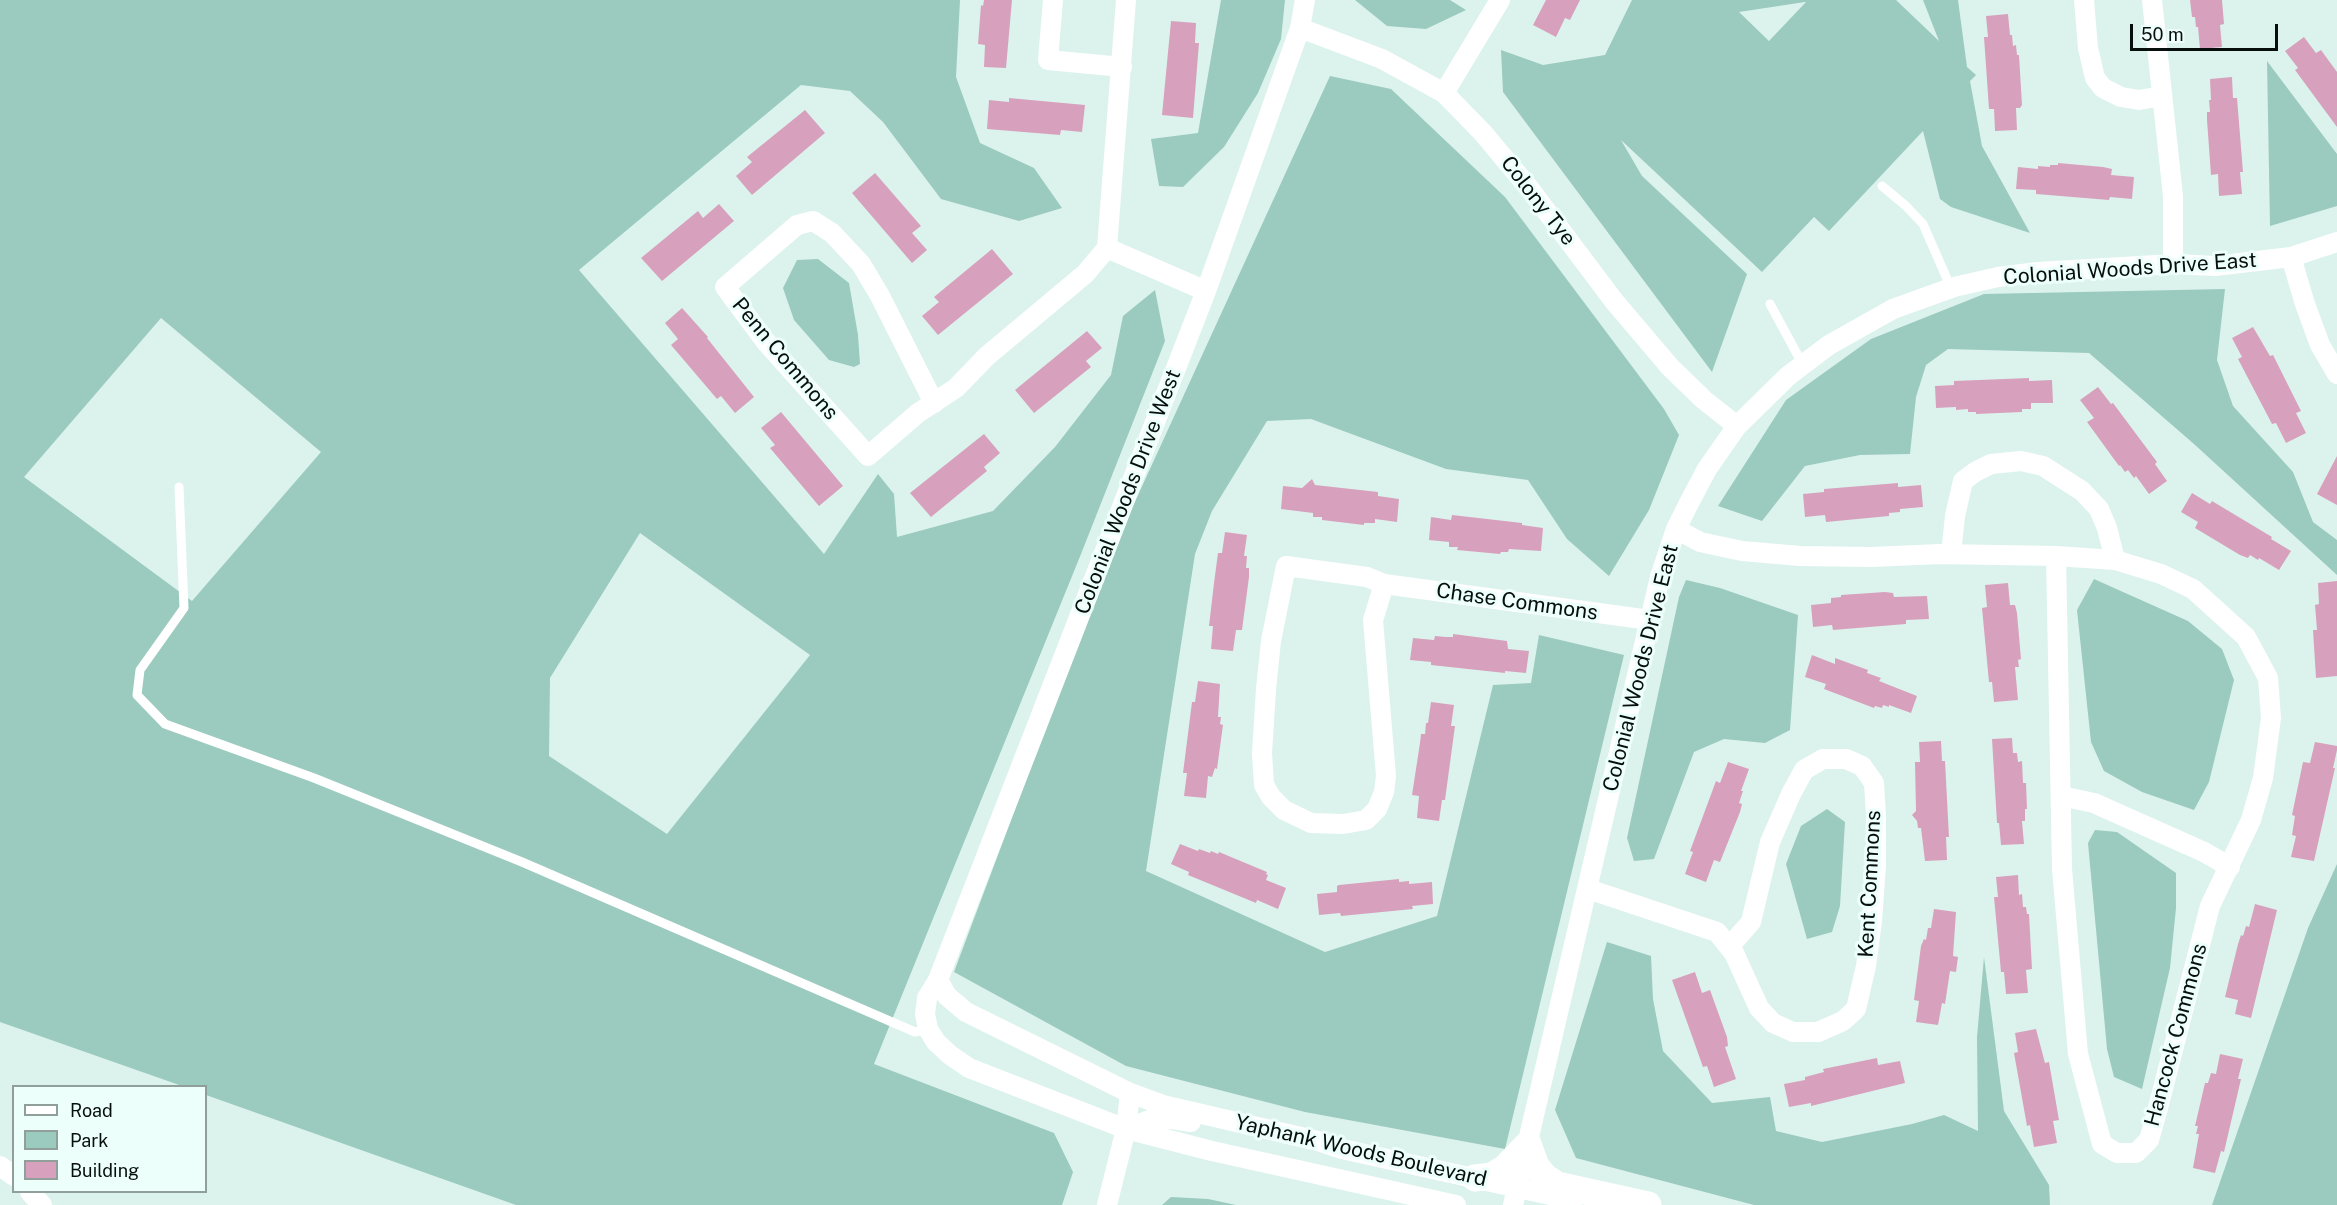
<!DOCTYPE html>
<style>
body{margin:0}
#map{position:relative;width:2337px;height:1205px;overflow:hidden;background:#dcf3ed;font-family:"Public Sans",sans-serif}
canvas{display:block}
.legend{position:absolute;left:12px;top:1085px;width:195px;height:108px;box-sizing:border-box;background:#edfffa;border:2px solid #919f9b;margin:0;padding:8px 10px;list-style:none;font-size:18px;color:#070f0d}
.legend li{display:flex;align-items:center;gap:12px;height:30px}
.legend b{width:30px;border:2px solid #919f9b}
.scale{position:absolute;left:2130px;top:24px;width:148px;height:27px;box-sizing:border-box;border:3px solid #070f0d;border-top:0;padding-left:8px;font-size:18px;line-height:21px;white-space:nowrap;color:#070f0d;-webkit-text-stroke:4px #edfffa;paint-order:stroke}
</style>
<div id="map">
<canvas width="2337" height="1205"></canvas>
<ul class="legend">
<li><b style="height:8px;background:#fff"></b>Road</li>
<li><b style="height:16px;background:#9bcabf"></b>Park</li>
<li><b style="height:16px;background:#d7a1bd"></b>Building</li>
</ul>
<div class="scale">50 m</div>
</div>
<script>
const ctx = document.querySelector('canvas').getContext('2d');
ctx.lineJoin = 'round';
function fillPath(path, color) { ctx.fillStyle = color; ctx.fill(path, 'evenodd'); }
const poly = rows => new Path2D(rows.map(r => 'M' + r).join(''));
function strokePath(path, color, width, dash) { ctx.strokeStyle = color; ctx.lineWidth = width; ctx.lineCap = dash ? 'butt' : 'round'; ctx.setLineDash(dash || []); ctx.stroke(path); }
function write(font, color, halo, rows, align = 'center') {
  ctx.font = font + ' "Public Sans",sans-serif'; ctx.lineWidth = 6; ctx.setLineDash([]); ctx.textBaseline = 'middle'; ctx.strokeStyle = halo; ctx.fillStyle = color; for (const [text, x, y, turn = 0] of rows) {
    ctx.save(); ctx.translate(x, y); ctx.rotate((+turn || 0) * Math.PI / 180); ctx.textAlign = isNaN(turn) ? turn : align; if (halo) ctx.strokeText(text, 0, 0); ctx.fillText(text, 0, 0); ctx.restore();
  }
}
fillPath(poly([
 [0,0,960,0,956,77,980,143,1034,168,1062,208,1019,221,941,199,883,122,850,91,801,85,579,270,824,554,878,474,894,494,897,537,993,511,1055,447,1111,375,1123,316,1155,290,1165,341,1081,554,874,1064,1054,1133,1073,1172,1062,1205,516,1205,206,1095,206,1086,182,1086,0,1022],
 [161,318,321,452,192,601,24,477],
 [640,533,810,655,667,834,549,756,550,678],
 [1221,0,1285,0,1281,39,1258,93,1224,147,1183,187,1159,186,1151,139,1198,133],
 [1355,0,1450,0,1466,10,1426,29,1387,26],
 [1632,0,1896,0,1939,41,1923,0,1958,0,1967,67,1976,75,1970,81,1982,146,2030,233,1951,207,1940,199,1923,131,1829,231,1814,217,1762,272,1621,140,1642,176,1747,274,1712,372,1503,92,1501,50,1543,65,1605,55],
 [1806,2,1769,41,1739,12,1805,2],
 [2267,61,2337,154,2337,206,2270,226],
 [1330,76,1391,89,1505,197,1664,409,1679,435,1649,510,1609,576,1567,539,1528,480,1446,469,1311,419,1267,421,1212,511,1195,554,1146,871,1325,952,1437,916,1493,685,1531,683,1539,635,1624,655,1505,1149,1305,1112,1126,1066,954,972,1111,554],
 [818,259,849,283,858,335,860,364,854,367,829,360,794,320,783,288,797,260],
 [2225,289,2217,360,2233,406,2293,472,2313,522,2337,540,2337,575,2194,444,2089,353,1948,349,1926,365,1916,397,1910,454,1860,455,1805,466,1762,521,1718,506,1786,400,1871,339,1984,294],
 [2094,579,2188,621,2222,649,2234,680,2209,782,2194,810,2142,792,2104,771,2091,742,2077,610],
 [1686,580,1720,588,1798,615,1790,730,1765,743,1724,739,1694,752,1654,859,1634,861,1627,838,1679,597],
 [1827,809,1845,822,1840,906,1832,932,1807,939,1786,864,1801,826],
 [2095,830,2117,832,2176,873,2176,908,2170,968,2142,1089,2114,1077,2107,1049,2088,843],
 [2337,864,2337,1205,2212,1205,2308,928],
 [1607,942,1651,956,1653,999,1663,1051,1712,1103,1770,1097,1776,1131,1822,1142,1912,1124,1944,1115,1978,1131,1977,1037,1984,957,2004,1111,2049,1185,2050,1205,1754,1205,1576,1158,1555,1110],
 [1171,1197,1208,1199,1236,1205,1162,1205]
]), '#9bcabf');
fillPath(poly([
 [984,0,1012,0,1006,68,984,67,985,45,978,44,981,5,983,6],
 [1546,0,1580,0,1570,20,1565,18,1556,37,1533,25],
 [2190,0,2222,0,2224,24,2220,25,2222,47,2200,49,2198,27,2196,27,2195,17,2192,17],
 [2008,14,2010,35,2012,35,2013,46,2016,45,2017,55,2019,55,2022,105,2020,108,2016,108,2017,130,1995,131,1994,109,1989,109,1984,37,1988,37,1986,16],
 [1171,21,1196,23,1195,43,1199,43,1193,118,1162,115],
 [2304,37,2316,53,2321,50,2337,72,2337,127,2295,70,2298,68,2285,51],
 [2232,77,2233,98,2237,98,2243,172,2240,172,2242,194,2219,196,2218,174,2211,175,2207,120,2207,112,2210,112,2209,100,2211,100,2210,79],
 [1009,98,1085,105,1082,132,1061,130,1060,135,987,129,989,100,1009,102],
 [805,110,825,133,752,195,736,176,752,162,747,157],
 [2058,163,2103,167,2112,169,2111,175,2134,177,2132,199,2110,197,2109,200,2036,194,2036,190,2016,189,2018,167,2038,169,2038,166,2050,167,2050,165,2058,165],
 [875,173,921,226,912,233,927,250,912,263,852,193],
 [719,204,734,221,662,281,641,258,698,211,703,218],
 [992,249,1013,274,938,335,922,316,939,302,934,297],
 [682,308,708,337,707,338,754,397,735,413,721,396,717,399,671,345,678,339,665,323],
 [2253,327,2270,356,2273,355,2301,411,2296,413,2306,433,2286,443,2276,423,2272,424,2238,359,2242,357,2232,338],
 [1087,331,1102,348,1086,361,1091,367,1034,413,1015,390],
 [2029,378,2029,381,2052,380,2053,403,2031,403,2031,409,2022,409,2022,412,1976,414,1976,412,1968,412,1968,409,1956,410,1956,407,1936,408,1935,386,1954,385,1954,381],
 [2098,387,2111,404,2113,403,2157,462,2155,464,2167,481,2149,494,2136,476,2134,478,2128,470,2125,472,2120,465,2119,466,2087,422,2094,418,2080,400],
 [781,412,843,486,819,506,770,448,775,445,761,428],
 [984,434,1000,453,984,467,987,471,931,517,910,493],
 [2337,456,2337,505,2317,494],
 [1312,479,1315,485,1378,492,1378,496,1399,499,1397,522,1375,519,1375,523,1364,523,1364,525,1322,520,1322,517,1313,517,1313,513,1281,509,1283,486,1302,488],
 [1898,483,1898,487,1921,485,1923,507,1900,509,1900,512,1889,513,1889,516,1826,522,1825,515,1805,517,1803,494,1824,492,1824,489],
 [2192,493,2210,504,2212,501,2272,537,2271,539,2291,551,2279,570,2259,558,2258,560,2250,555,2248,558,2240,555,2195,528,2198,522,2181,512],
 [1452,515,1522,523,1522,525,1543,528,1541,551,1509,549,1508,552,1501,552,1500,554,1457,550,1458,547,1449,547,1449,542,1429,540,1431,517,1451,520],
 [1225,532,1247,535,1244,556,1247,556,1246,568,1249,568,1249,577,1242,630,1236,630,1233,651,1211,649,1213,626,1209,626,1214,583,1218,553,1222,553],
 [2337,581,2337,676,2316,678,2313,630,2317,630,2315,605,2319,604,2318,583],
 [2008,583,2010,605,2015,605,2017,613,2021,659,2018,660,2019,667,2015,667,2018,700,1994,702,1992,682,1989,682,1982,608,1987,607,1985,585],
 [1885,592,1893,593,1894,597,1927,596,1929,619,1906,620,1906,624,1833,630,1832,625,1813,627,1811,605,1831,603,1831,598,1841,597,1841,595],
 [1453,634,1507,641,1508,649,1529,651,1526,673,1505,671,1505,673,1431,665,1431,662,1410,660,1413,638,1434,640,1435,636,1446,637,1453,637],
 [1812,655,1835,664,1835,658,1868,670,1867,673,1881,678,1879,681,1917,696,1911,713,1889,705,1889,707,1883,705,1882,708,1875,706,1874,708,1824,689,1826,684,1805,677],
 [1198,681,1220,684,1218,717,1221,717,1220,724,1223,725,1217,769,1215,768,1212,777,1208,776,1206,798,1184,796,1187,773,1183,773,1192,702,1195,702],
 [1431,702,1454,705,1451,726,1455,726,1445,800,1442,800,1439,821,1417,818,1419,796,1412,795,1420,743,1421,734,1425,734,1426,723,1428,723],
 [2012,738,2013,753,2017,753,2018,762,2022,761,2023,783,2026,783,2027,809,2025,809,2025,821,2022,821,2024,844,2001,845,1999,823,1997,823,1992,739],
 [1941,741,1942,761,1945,761,1949,837,1946,837,1947,860,1925,861,1921,828,1918,828,1917,821,1912,815,1916,811,1915,762,1920,762,1919,742],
 [2315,742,2337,746,2337,750,2333,768,2335,768,2314,861,2291,857,2296,836,2292,835,2295,816,2292,815,2303,762,2310,763],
 [1728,762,1749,769,1741,791,1743,791,1739,803,1742,804,1740,812,1720,862,1714,860,1706,882,1685,874,1693,852,1690,851,1716,781,1720,783],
 [1180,844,1198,851,1199,849,1210,853,1211,851,1218,854,1219,852,1267,872,1266,874,1268,875,1266,880,1286,888,1278,909,1257,900,1256,903,1188,875,1189,872,1171,864],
 [2018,875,2019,895,2022,894,2023,907,2026,907,2027,914,2029,914,2032,969,2026,970,2028,993,2006,994,2004,972,2001,972,1994,897,1998,897,1996,877],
 [1399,879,1399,882,1409,881,1409,884,1432,882,1433,904,1412,906,1413,909,1341,916,1340,913,1319,915,1317,894,1337,892,1337,886,1339,885],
 [2255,904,2277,910,2251,1018,2235,1014,2238,1000,2225,997,2238,944,2241,935,2243,936,2246,926,2249,927],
 [1934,909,1956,912,1953,956,1958,957,1956,972,1950,971,1945,1004,1942,1003,1938,1025,1916,1022,1919,1001,1914,1000,1921,946,1924,939,1926,940,1928,928,1931,928],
 [1695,972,1702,993,1710,990,1727,1037,1728,1046,1725,1047,1736,1079,1714,1087,1707,1066,1703,1067,1672,980],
 [2036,1029,2045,1063,2049,1062,2059,1120,2053,1121,2057,1143,2034,1147,2030,1125,2027,1126,2014,1053,2018,1052,2015,1033],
 [2220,1054,2243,1059,2238,1079,2241,1079,2224,1152,2221,1151,2215,1173,2193,1168,2199,1134,2196,1134,2198,1126,2195,1126,2205,1083,2208,1083,2211,1073,2216,1074],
 [1877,1058,1878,1065,1900,1061,1905,1083,1811,1106,1811,1103,1789,1107,1784,1084,1805,1080,1805,1077,1824,1072,1823,1069]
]), '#d7a1bd');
strokePath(poly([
 [1882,186,1906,206,1923,224,1951,288],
 [1770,304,1803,365],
 [179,487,184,608,140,670,137,695,165,724,314,778,522,862,915,1032,928,1029]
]), '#fff', 9);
strokePath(poly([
 [1053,0,1048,60,1122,67],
 [1305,0,1300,28,1206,291,938,980,927,998,925,1014,928,1029,936,1042,950,1055,969,1068,1126,1129,1212,1151,1456,1205],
 [2084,0,2088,48,2095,78,2103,88,2121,97,2139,100,2162,96],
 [2152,0,2173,196,2173,264],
 [1300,28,1382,59,1444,93,1483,133,1529,188,1614,301,1670,367,1704,400,1737,426],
 [1444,93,1500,0],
 [1107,248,1126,0],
 [1107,248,1206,291],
 [2291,257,2305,304,2320,345,2337,374],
 [934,403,880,296,861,264,832,233,813,221,797,225,725,287,766,342,868,456,918,413,956,388,987,356,1085,274,1107,248],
 [1676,529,1700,542,1742,551,1800,556,1871,557,1940,554,2056,556],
 [1951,554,1955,516,1963,481,1975,472,1991,464,2021,461,2043,466,2082,491,2099,509,2107,528,2115,560],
 [2056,556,2115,560,2161,574,2193,589,2246,637,2268,678,2271,718,2263,778,2251,820,2210,906,2159,1104,2149,1140,2136,1153,2117,1153,2102,1144,2078,1054,2062,869,2056,556],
 [1384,584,1373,620,1386,776,1384,792,1377,809,1366,820,1343,824,1311,823,1284,810,1271,797,1264,785,1262,753,1266,689,1271,641,1286,566,1367,577,1384,584,1650,620],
 [2061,796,2094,803,2204,852,2230,867],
 [1588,889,1717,932,1729,947,1734,953,1759,1008,1773,1023,1793,1032,1818,1032,1843,1021,1856,1009,1866,966,1872,921,1876,865,1876,816,1874,783,1862,766,1846,759,1823,759,1804,770,1791,794,1770,842,1751,922,1729,947],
 [938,980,947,996,966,1012,1130,1093,1163,1105,1318,1141,1342,1149,1573,1200],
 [1126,1129,1149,1120,1172,1119,1191,1122],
 [0,1166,14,1176],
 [30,1192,42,1205],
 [1107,1205,1126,1129,1130,1093],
 [1513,1205,1660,577,1676,529,1689,503,1707,469,1737,426,1788,376,1829,345,1893,309,1954,287,1998,277,2038,272,2173,264,2215,266,2291,257,2337,242]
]), '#fff', 20);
strokePath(poly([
 [1475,1178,1492,1176,1505,1168,1528,1144,1536,1166,1545,1177,1557,1185,1648,1205]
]), '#fff', 27);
write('21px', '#070f0d', '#edfffa', [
 ["Colony Tye",1538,201,52],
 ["Colonial Woods Drive East",2130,269,-4],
 ["Penn Commons",785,359,50],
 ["Colonial Woods Drive West",1128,492,-69],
 ["Chase Commons",1517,602,8],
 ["Colonial Woods Drive East",1641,668,-76],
 ["Kent Commons",1870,884,-87],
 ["Hancock Commons",2176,1035,-75],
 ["Yaphank Woods Boulevard",1361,1151,13]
]);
</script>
